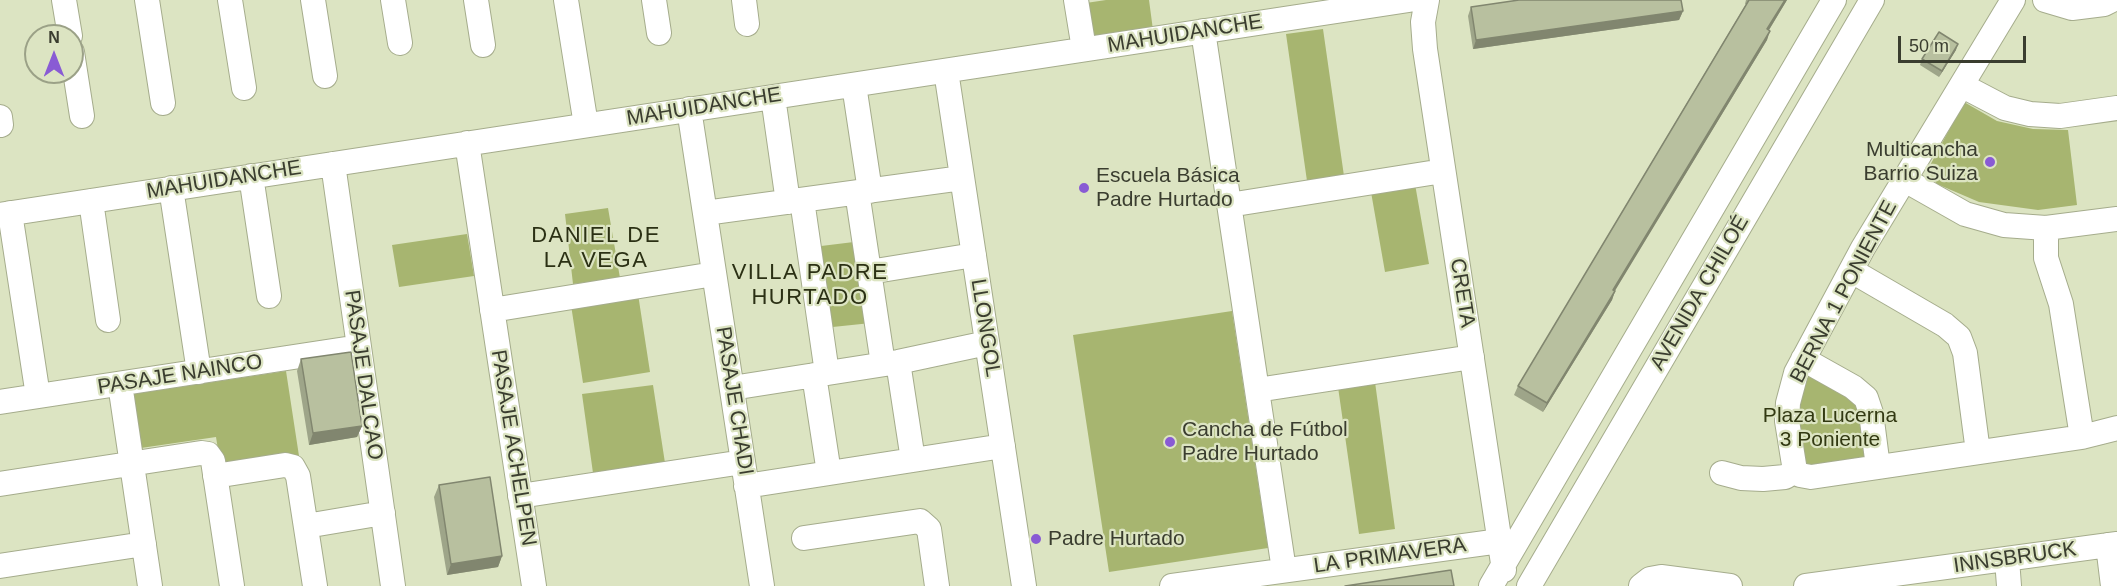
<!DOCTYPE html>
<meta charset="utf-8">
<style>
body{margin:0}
#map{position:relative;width:2117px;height:586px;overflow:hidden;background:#dce4c2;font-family:Helvetica,sans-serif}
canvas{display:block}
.north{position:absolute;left:24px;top:24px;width:60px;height:60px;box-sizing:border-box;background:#dce4c2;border:2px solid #9ba187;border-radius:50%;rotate:0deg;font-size:16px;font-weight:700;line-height:24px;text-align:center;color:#3a3d2f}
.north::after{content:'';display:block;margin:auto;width:21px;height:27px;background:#895bd4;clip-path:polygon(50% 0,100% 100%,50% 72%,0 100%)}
.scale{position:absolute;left:1898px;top:36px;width:128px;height:27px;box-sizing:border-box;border:3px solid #3a3d2f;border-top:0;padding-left:8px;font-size:18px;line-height:21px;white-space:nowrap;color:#3a3d2f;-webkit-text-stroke:4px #dce4c2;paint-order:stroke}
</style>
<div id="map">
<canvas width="2117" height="586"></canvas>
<div class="north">N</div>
<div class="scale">50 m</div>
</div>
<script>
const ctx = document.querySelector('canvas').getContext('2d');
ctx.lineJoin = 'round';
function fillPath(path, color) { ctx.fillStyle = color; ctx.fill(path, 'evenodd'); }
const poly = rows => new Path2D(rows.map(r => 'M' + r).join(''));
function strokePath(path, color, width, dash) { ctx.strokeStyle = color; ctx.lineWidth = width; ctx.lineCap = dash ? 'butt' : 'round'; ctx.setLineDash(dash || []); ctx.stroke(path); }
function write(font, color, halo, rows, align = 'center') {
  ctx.font = font + ' Helvetica,sans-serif'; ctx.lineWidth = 4.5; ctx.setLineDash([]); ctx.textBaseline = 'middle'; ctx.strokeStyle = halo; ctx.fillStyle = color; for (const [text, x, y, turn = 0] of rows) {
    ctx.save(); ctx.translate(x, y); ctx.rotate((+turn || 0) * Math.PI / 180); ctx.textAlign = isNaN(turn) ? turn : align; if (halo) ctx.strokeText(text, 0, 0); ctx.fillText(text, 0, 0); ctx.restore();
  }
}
fillPath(poly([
 [1106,0,1149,0,1153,30,1091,40,1086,3],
 [1323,29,1344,176,1307,181,1286,34],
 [1964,102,1997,121,2033,129,2068,130,2077,205,2038,210,1979,202,1937,184,1927,171],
 [1415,184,1429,264,1385,272,1371,192],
 [608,208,620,278,573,284,565,214],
 [467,234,474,276,399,287,392,245],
 [862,241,871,323,823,328,813,247],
 [638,294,650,372,583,383,571,305],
 [1232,311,1268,548,1109,572,1073,335],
 [286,371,299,456,221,468,216,437,141,448,133,394],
 [1810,375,1838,388,1862,410,1868,458,1807,468,1799,458,1796,410,1804,376],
 [1375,382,1395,529,1359,534,1338,387],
 [653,385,665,463,593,473,582,394]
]), '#a7b570');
const minor = poly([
 [64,0,70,36],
 [147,0,163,103],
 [230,0,244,88],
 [313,0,325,76],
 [393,0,400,43],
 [476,0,483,45],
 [566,0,586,125],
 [654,0,659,33],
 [744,0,747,24],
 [1076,0,1084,49],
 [1427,0,1423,22,1425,49,1504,570],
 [2045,0,2072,8,2104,4,2112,0],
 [1203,31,1284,570],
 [72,52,82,116],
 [946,71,1024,586],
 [854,85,870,191],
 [1963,86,2005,108,2030,114,2060,116,2117,108],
 [773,97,788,202],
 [689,109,762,586],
 [0,117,1,125],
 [467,143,534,586],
 [333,164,393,586],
 [251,176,269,296],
 [1905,180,1965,214,2004,225,2046,228,2117,219],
 [171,188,199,372],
 [857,192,883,364],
 [802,200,827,373],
 [91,201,108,320],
 [1229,205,1443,171],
 [10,213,38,396],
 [705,213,962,178],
 [0,215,1409,0],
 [2046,228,2046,258,2061,304,2082,437],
 [1852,271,1945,325,1959,337,1965,353,1978,452],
 [869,272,974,255],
 [492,310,714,274],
 [1803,359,1853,387,1866,398,1871,413,1878,467],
 [898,362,913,460],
 [814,375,829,473],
 [120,384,150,586],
 [732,388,898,362,987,343],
 [1257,390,1472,357],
 [0,402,359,347],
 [1795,471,1787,421,1788,403,1796,373,1863,248,2013,0],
 [1795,471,1800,475,1811,477,2082,437,2117,428],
 [1722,473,1741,478,1763,479,1785,477,1795,471],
 [215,476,285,465,293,467,298,476,315,586],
 [0,484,201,453,208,454,213,461,232,586],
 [746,486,1003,446],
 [520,496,743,462],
 [306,526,383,513],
 [804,538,920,521,929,529,937,586],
 [2108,545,2113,586],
 [2007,559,2009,586],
 [0,566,144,544],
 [1172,586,1500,541],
 [1491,586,1834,0],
 [1529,586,1872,0],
 [1641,586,1650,579,1661,577,1730,586],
 [1806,586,2117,544]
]);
strokePath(minor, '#a5ac8c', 26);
strokePath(minor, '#fff', 24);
fillPath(poly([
 [1746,0,1787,0,1769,30,1767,40,1614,291,1615,291,1612,300,1543,412,1514,395,1518,386,1746,4,1745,4],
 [1471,7,1683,11,1679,20,1473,49,1468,16],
 [1956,50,1939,77,1920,65,1922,59],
 [301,359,362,426,357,437,309,445,297,371],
 [439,485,502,556,498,567,447,575,434,497]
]), '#9ea589');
fillPath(poly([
 [1785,0,1787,0,1764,38,1767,29],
 [1683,11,1679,20,1473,49,1476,40],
 [1770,31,1767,40,1610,299,1613,290],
 [1958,44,1956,50,1939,77,1942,71],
 [1615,291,1612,300,1543,412,1547,403],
 [362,426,357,437,309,445,313,433],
 [502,556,498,567,447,575,451,564]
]), '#81866f');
const building = poly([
 [1519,0,1681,0,1683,11,1476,40,1471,7,1519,0],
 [1749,0,1785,0,1767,29,1770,31,1613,290,1615,291,1547,403,1518,386,1749,0],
 [1939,32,1958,44,1942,71,1922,59,1939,32],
 [351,352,362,426,313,433,301,359,351,352],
 [490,477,502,556,451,564,439,485,490,477],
 [1451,570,1454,586,1345,586,1451,570]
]);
fillPath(building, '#b8c09f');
strokePath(building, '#81866f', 1.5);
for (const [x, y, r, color] of [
 [1990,162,6,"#895bd4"],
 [1084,188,6,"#895bd4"],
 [1170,442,6,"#895bd4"],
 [1036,539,6,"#895bd4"]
]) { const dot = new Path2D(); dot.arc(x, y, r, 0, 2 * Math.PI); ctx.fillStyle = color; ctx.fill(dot); strokePath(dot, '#dce4c2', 2); }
write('21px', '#3a3d2f', '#dce4c2', [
 ["MAHUIDANCHE",1185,34,-9],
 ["MAHUIDANCHE",704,107,-9],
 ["MAHUIDANCHE",224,180,-9],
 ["BERNA 1 PONIENTE",1844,292,-62],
 ["CRETA",1462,293,81],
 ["AVENIDA CHILOÉ",1700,293,-60],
 ["LLONGOL",985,328,81],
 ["PASAJE NAINCO",180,375,-9],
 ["PASAJE DALCAO",363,375,82],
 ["PASAJE CHADI",734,401,81],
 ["PASAJE ACHELPEN",513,448,81],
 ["LA PRIMAVERA",1390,556,-8],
 ["INNSBRUCK",2015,558,-8]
]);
write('21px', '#3a3d2f', '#dce4c2', [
 ["Multicancha",1978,150,"right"],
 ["Barrio Suiza",1978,174,"right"],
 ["Escuela Básica",1096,176],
 ["Padre Hurtado",1096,200],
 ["Cancha de Fútbol",1182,430],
 ["Padre Hurtado",1182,454],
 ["Padre Hurtado",1048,539]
], 'left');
write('21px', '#323912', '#dce4c2', [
 ["Plaza Lucerna",1830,416],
 ["3 Poniente",1830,440]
]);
ctx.letterSpacing = '1.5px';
write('22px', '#2b3014', '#dce4c2', [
 ["DANIEL DE",596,236],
 ["LA VEGA",596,261],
 ["VILLA PADRE",810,273],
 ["HURTADO",810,298]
]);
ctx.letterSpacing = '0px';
</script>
